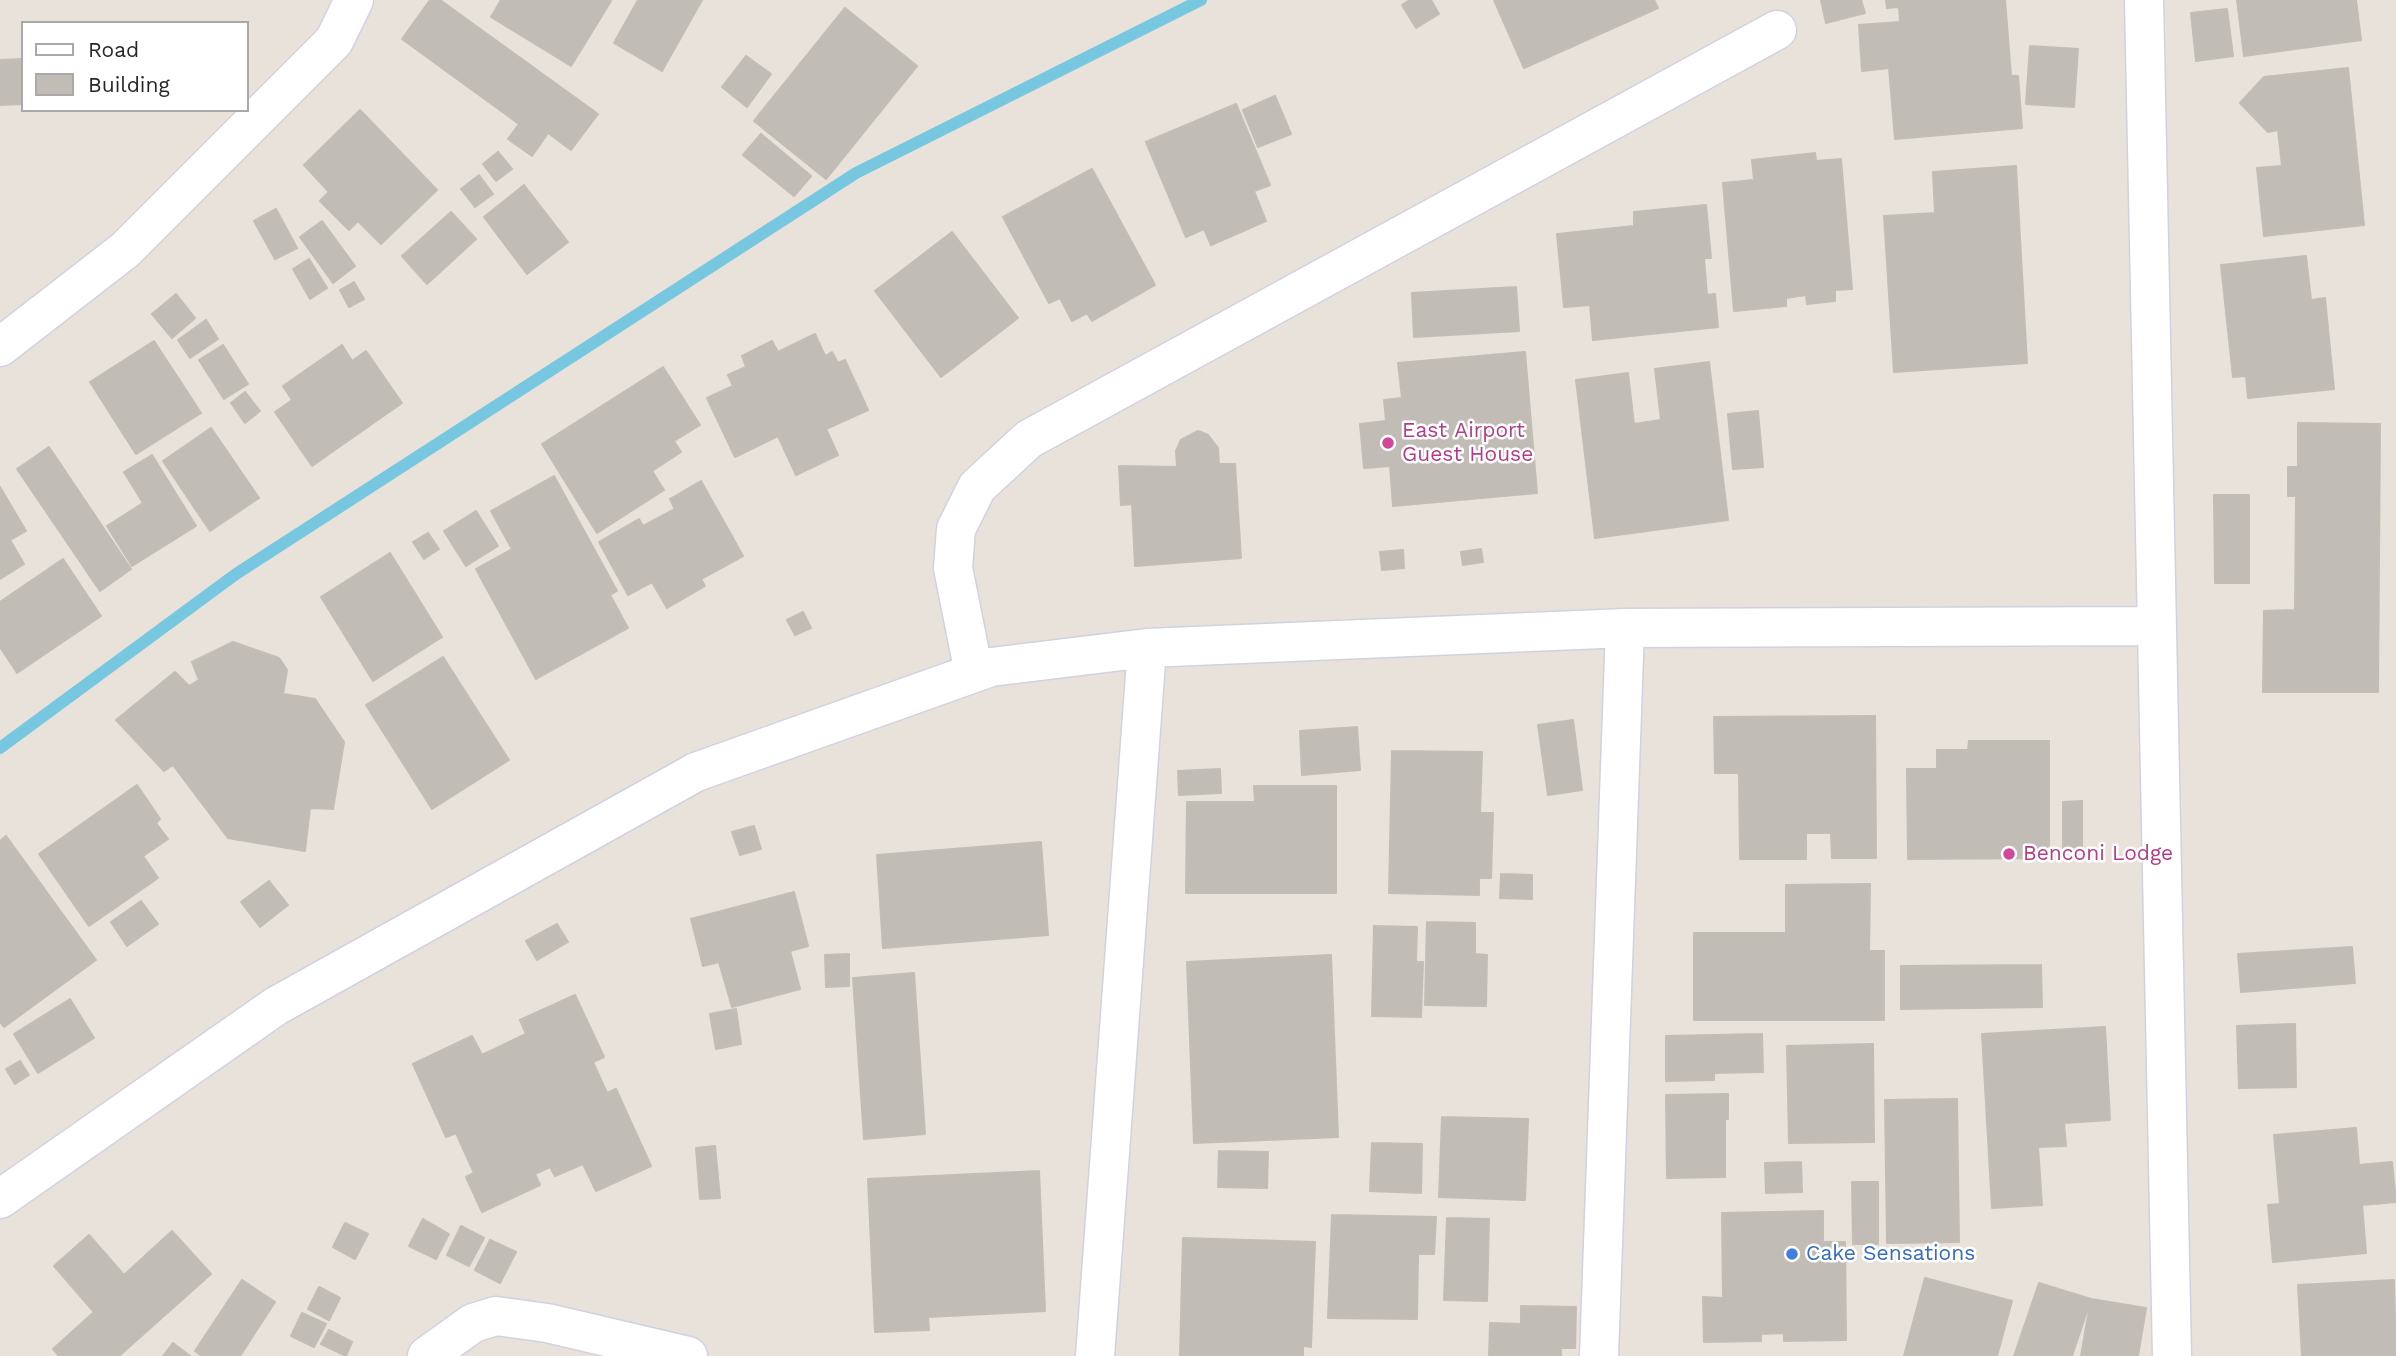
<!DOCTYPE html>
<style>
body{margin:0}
#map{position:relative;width:2396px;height:1356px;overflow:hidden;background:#e8e2da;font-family:"Work Sans",sans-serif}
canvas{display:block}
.legend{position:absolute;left:21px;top:21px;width:228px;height:91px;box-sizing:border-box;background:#fff;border:2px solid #a9a9a9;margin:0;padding:9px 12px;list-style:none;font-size:21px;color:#272727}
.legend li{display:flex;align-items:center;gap:14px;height:35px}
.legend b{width:35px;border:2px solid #a9a9a9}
</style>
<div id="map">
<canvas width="2396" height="1356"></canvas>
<ul class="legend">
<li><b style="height:9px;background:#fff"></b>Road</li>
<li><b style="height:19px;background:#c1bcb6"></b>Building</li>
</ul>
</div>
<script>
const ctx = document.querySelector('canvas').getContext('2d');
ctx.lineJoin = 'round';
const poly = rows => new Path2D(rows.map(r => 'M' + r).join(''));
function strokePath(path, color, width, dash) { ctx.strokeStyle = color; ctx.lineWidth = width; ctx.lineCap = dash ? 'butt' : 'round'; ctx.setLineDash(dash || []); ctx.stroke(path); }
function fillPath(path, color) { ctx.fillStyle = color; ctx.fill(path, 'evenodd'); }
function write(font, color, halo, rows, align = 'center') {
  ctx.font = font + ' "Work Sans",sans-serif'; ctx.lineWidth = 5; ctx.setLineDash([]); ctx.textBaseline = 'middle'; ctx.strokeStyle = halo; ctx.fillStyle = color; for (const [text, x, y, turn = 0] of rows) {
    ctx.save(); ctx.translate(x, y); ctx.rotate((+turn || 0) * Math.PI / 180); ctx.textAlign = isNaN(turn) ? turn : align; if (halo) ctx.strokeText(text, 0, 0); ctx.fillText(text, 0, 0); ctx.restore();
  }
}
strokePath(poly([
 [0,748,236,574,856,173,1201,0]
]), '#77c7e0', 12);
const building = poly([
 [430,0,440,0,598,114,571,150,548,133,532,156,508,139,519,124,402,39,430,0],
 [501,0,610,0,611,1,571,66,491,17,501,0],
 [638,0,702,0,662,71,614,43,638,0],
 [1410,0,1431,0,1439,14,1416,28,1402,5,1410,0],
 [1494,0,1654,0,1658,8,1524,68,1494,0],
 [1821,0,1861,0,1865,13,1826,23,1821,0],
 [1886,0,2005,0,2011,76,2018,76,2022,128,1895,139,1889,68,1862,71,1859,25,1900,22,1899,7,1887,8,1886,0],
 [2237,0,2356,0,2361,40,2244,56,2237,0],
 [845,8,917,66,826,179,754,121,845,8],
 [2227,9,2233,56,2196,61,2191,13,2227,9],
 [2030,46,2078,49,2074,107,2026,104,2030,46],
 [746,56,771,74,747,107,722,87,746,56],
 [23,59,23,104,0,105,0,60,23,59],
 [2348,68,2364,225,2264,236,2257,168,2282,166,2278,130,2268,132,2240,103,2264,77,2348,68],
 [1275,96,1291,134,1258,147,1243,110,1275,96],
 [1236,104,1270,185,1254,191,1266,221,1211,245,1204,229,1186,237,1146,142,1236,104],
 [360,110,437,190,381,244,358,221,349,230,320,201,329,192,304,165,360,110],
 [761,134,811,176,794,196,743,155,761,134],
 [498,152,512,169,496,181,483,164,498,152],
 [1815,153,1816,161,1841,159,1852,289,1835,290,1835,301,1807,304,1806,295,1786,298,1786,306,1734,311,1723,183,1754,180,1752,160,1815,153],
 [2016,166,2027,363,1894,372,1884,216,1935,213,1933,172,2016,166],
 [1092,169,1155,285,1092,321,1087,313,1072,321,1060,298,1049,303,1003,217,1092,169],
 [479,175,493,194,475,207,461,189,479,175],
 [524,185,568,242,527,274,484,217,524,185],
 [1706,205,1711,258,1704,258,1707,295,1715,294,1718,327,1593,340,1590,305,1564,307,1557,234,1634,226,1634,212,1706,205],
 [276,209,297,248,275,259,254,221,276,209],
 [451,212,476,239,427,284,402,256,451,212],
 [322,221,355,266,333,283,300,237,322,221],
 [952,232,1018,318,941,377,875,291,952,232],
 [2306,256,2311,300,2325,298,2334,389,2248,398,2246,376,2233,377,2221,265,2306,256],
 [309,259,327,288,310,299,293,269,309,259],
 [354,282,364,299,349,307,340,290,354,282],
 [1516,287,1519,331,1414,337,1412,293,1516,287],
 [176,294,195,318,172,338,152,314,176,294],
 [206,320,218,339,190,358,178,340,206,320],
 [815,334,825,356,832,352,838,363,845,360,868,410,826,429,838,455,796,475,778,436,735,457,707,398,733,386,728,375,746,367,742,356,772,341,778,352,815,334],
 [154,341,201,413,136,454,90,382,154,341],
 [223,345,248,384,224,399,199,360,223,345],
 [342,345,352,361,366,351,402,403,312,466,275,412,292,400,283,386,342,345],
 [1525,352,1537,493,1393,506,1390,466,1364,468,1360,424,1386,421,1384,400,1402,398,1398,363,1525,352],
 [1709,362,1728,520,1595,538,1576,380,1628,373,1634,424,1661,420,1655,369,1709,362],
 [663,367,700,425,674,441,681,452,652,471,664,490,597,533,542,444,663,367],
 [245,392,260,411,245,423,231,403,245,392],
 [1758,411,1763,467,1733,469,1728,414,1758,411],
 [2298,423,2380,424,2378,692,2263,692,2264,611,2295,610,2296,496,2288,496,2288,467,2298,467,2298,423],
 [211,428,259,498,210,531,163,461,211,428],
 [1198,431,1208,435,1218,448,1219,464,1235,464,1241,558,1135,566,1132,504,1121,505,1119,466,1177,467,1176,451,1181,440,1198,431],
 [49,447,131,569,100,591,17,469,49,447],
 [152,455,196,526,132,566,107,526,143,503,124,472,152,455],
 [554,476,617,591,610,595,628,628,536,679,476,569,512,549,491,511,554,476],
 [701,481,743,556,701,579,705,586,667,608,652,582,628,595,599,542,639,519,643,526,675,509,670,499,701,481],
 [0,487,26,531,10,540,24,564,0,579,0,487],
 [2214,495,2249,495,2249,583,2215,583,2214,495],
 [476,511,498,546,466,566,444,531,476,511],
 [428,533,439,549,424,559,413,542,428,533],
 [1481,549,1483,562,1463,565,1461,552,1481,549],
 [1403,550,1404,568,1382,570,1380,552,1403,550],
 [390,553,442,637,373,681,321,597,390,553],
 [63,559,101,616,17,673,0,647,0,602,63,559],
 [803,612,811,628,795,635,787,620,803,612],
 [233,642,279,658,287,670,283,694,315,699,344,742,333,809,310,808,305,851,228,838,173,765,164,771,116,720,175,672,189,686,199,680,192,662,233,642],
 [443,657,509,760,432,809,366,705,443,657],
 [1875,716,1876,858,1832,858,1831,833,1806,833,1806,859,1740,859,1739,773,1715,773,1714,717,1875,716],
 [1573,720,1582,790,1548,795,1538,725,1573,720],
 [1357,727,1360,770,1302,775,1300,731,1357,727],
 [1969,741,2049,741,2049,858,1908,859,1907,769,1937,769,1937,750,1968,750,1969,741],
 [1392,751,1482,752,1480,813,1493,813,1491,878,1479,878,1479,895,1389,893,1392,751],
 [1220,769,1221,793,1179,795,1178,771,1220,769],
 [137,785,160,819,156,823,168,839,143,856,158,878,89,926,39,854,137,785],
 [1254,786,1336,786,1336,893,1186,893,1187,802,1255,802,1254,786],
 [2082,801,2082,851,2063,851,2063,802,2082,801],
 [754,826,761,849,740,855,732,832,754,826],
 [6,836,96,960,4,1027,0,1022,0,841,6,836],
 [1041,842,1048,935,883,948,877,855,1041,842],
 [1501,874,1532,875,1532,899,1500,898,1501,874],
 [269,881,288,905,260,927,241,902,269,881],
 [1870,884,1869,951,1884,951,1884,1020,1694,1020,1694,933,1786,933,1786,885,1870,884],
 [794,892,808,946,790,951,800,989,732,1007,719,962,703,966,691,919,794,892],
 [141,901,158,924,127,946,111,922,141,901],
 [1427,922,1475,923,1475,954,1487,955,1486,1006,1425,1005,1427,922],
 [557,924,568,942,537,960,526,941,557,924],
 [1374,926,1417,927,1416,962,1423,962,1421,1017,1372,1016,1374,926],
 [2352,947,2355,983,2241,992,2238,954,2352,947],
 [849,954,849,986,826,987,825,955,849,954],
 [1331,955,1338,1137,1194,1143,1187,962,1331,955],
 [2041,965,2042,1007,1901,1009,1901,966,2041,965],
 [914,973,925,1134,864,1139,853,978,914,973],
 [575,995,604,1057,593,1062,607,1093,616,1089,651,1166,596,1191,583,1164,555,1176,550,1167,535,1174,540,1185,482,1212,466,1177,474,1173,456,1133,446,1137,413,1064,472,1036,482,1055,526,1034,520,1020,575,995],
 [70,999,94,1038,38,1073,14,1034,70,999],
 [736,1009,741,1044,716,1049,710,1014,736,1009],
 [2295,1024,2296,1087,2239,1088,2237,1026,2295,1024],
 [2105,1027,2110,1120,2064,1123,2066,1146,2038,1147,2042,1205,1992,1208,1982,1034,2105,1027],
 [1762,1034,1763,1072,1714,1073,1714,1080,1666,1081,1666,1036,1762,1034],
 [1873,1044,1874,1142,1789,1143,1787,1046,1873,1044],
 [20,1061,29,1075,15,1084,6,1069,20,1061],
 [1728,1094,1728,1119,1725,1119,1725,1177,1667,1178,1666,1095,1728,1094],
 [1957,1099,1959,1242,1887,1243,1885,1100,1957,1099],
 [1442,1117,1528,1119,1525,1200,1439,1197,1442,1117],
 [2356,1128,2359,1165,2392,1162,2396,1202,2362,1205,2366,1253,2273,1262,2268,1205,2280,1204,2274,1135,2356,1128],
 [1372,1143,1422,1144,1421,1193,1370,1191,1372,1143],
 [715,1146,720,1198,700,1199,696,1148,715,1146],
 [1219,1151,1268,1152,1267,1188,1218,1187,1219,1151],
 [1801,1162,1802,1192,1766,1193,1765,1163,1801,1162],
 [1039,1171,1045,1311,928,1317,929,1330,875,1332,868,1179,1039,1171],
 [1852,1182,1878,1182,1878,1244,1853,1244,1852,1182],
 [1823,1211,1823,1242,1845,1242,1846,1340,1784,1341,1784,1333,1761,1334,1761,1341,1704,1342,1703,1297,1723,1298,1722,1213,1823,1211],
 [1332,1215,1436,1217,1434,1254,1418,1254,1417,1319,1328,1318,1332,1215],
 [1447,1218,1489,1219,1487,1301,1444,1300,1447,1218],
 [423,1219,449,1234,436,1259,409,1246,423,1219],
 [345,1223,368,1234,355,1259,333,1247,345,1223],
 [461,1226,484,1238,469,1266,447,1255,461,1226],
 [172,1231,211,1274,119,1356,59,1356,53,1349,94,1312,54,1266,89,1235,124,1275,172,1231],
 [1183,1238,1315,1242,1311,1347,1303,1346,1303,1356,1180,1356,1183,1238],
 [1234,1284,1254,1285,1254,1322,1232,1322,1234,1284],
 [490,1240,516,1252,500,1283,475,1270,490,1240],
 [1925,1278,2012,1301,1997,1356,1904,1356,1925,1278],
 [242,1280,275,1302,240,1356,202,1356,195,1351,242,1280],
 [2394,1280,2396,1356,2302,1356,2298,1285,2394,1280],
 [2039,1283,2091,1299,2072,1356,2014,1356,2039,1283],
 [1234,1284,1254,1285,1254,1322,1232,1322,1234,1284],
 [319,1287,340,1298,329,1320,308,1309,319,1287],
 [2091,1299,2146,1308,2138,1356,2081,1356,2091,1299],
 [1521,1306,1576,1307,1575,1348,1561,1348,1561,1356,1489,1356,1490,1323,1521,1324,1521,1306],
 [302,1313,326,1324,314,1347,291,1336,302,1313],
 [329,1330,352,1342,346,1356,321,1344,329,1330],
 [173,1343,190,1356,163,1356,173,1343]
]);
fillPath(building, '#c1bcb6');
strokePath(building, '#c3bdb4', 2);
const minor = poly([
 [2144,0,2172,1356],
 [0,347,125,250,334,41,354,0],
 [974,673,953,568,956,529,977,487,1029,439,1777,30],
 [0,1199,276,1006,696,772,991,667,1147,648,1625,628,2156,626],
 [427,1356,473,1323,496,1316,547,1323,688,1356],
 [1095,1356,1147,648],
 [1599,1356,1625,628]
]);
strokePath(minor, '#d0d3df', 41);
strokePath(minor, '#fff', 38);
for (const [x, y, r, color] of [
 [1388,443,7,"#d1479c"],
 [2009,854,7,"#d1479c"],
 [1792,1254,7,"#3f7fe0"]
]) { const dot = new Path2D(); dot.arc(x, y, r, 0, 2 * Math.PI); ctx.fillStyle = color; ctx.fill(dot); strokePath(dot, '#fff', 2.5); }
write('21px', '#b23c85', '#fff', [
 ["East Airport",1402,431],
 ["Guest House",1402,455],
 ["Benconi Lodge",2023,854]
], 'left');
write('21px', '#366cbe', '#fff', [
 ["Cake Sensations",1806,1254]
], 'left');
</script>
